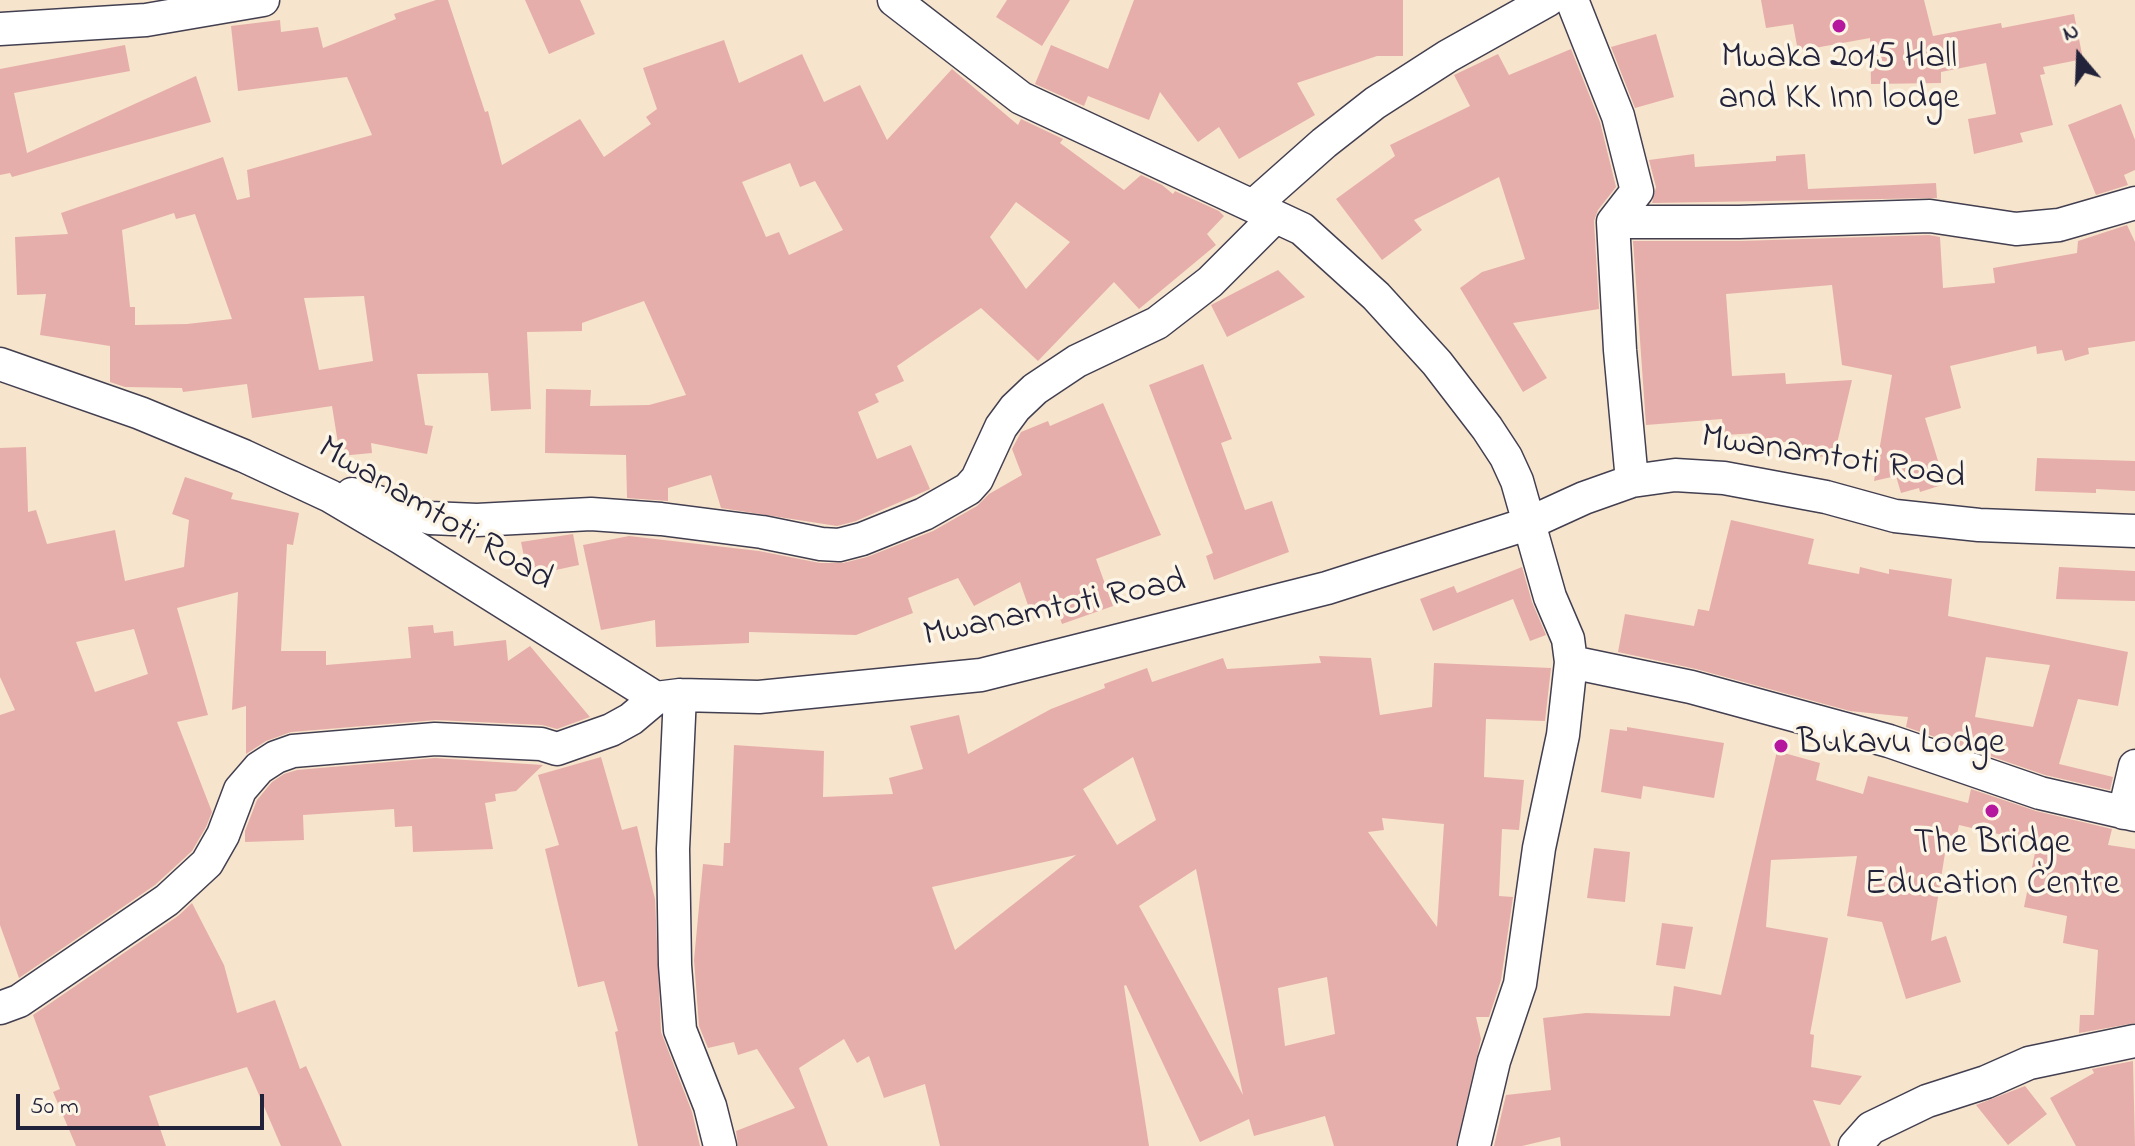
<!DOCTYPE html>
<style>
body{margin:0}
#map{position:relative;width:2135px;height:1146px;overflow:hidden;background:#f7e4cc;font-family:"Indie Flower",sans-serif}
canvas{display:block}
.north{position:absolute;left:2039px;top:16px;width:80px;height:80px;-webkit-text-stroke:6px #fcf5e5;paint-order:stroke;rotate:341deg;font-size:22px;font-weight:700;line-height:32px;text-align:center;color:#22223b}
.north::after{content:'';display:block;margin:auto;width:28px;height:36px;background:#22223b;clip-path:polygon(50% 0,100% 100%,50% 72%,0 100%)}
.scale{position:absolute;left:16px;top:1094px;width:248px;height:36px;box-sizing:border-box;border:4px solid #22223b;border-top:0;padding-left:10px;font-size:24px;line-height:28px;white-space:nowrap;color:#22223b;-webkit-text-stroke:6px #fcf5e5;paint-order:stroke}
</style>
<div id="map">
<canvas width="2135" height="1146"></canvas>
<div class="north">N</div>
<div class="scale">50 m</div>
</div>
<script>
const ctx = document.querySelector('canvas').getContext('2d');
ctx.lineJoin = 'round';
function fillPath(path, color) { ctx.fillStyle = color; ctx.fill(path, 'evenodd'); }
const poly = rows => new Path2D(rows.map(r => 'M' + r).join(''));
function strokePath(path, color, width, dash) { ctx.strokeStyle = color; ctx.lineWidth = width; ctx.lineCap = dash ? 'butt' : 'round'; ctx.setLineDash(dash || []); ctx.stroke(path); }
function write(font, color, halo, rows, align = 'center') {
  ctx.font = font + ' "Indie Flower",sans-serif'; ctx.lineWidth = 7; ctx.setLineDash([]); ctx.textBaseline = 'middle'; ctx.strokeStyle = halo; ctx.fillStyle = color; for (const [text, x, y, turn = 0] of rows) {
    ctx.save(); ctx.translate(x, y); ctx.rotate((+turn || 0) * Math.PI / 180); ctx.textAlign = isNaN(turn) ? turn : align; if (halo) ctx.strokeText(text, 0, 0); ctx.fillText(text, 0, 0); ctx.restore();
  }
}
fillPath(poly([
 [436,0,448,0,485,112,488,111,502,165,580,119,604,157,651,124,646,117,657,109,643,68,724,40,739,83,802,54,824,102,860,85,887,140,952,69,1018,125,1021,119,1063,139,1060,143,1124,190,1141,175,1162,185,1173,194,1175,191,1219,211,1224,216,1207,234,1216,245,1139,309,1114,282,1038,361,981,308,897,366,904,381,875,394,879,402,858,412,877,459,911,445,930,489,856,521,837,526,721,508,711,475,668,488,668,501,627,498,626,455,545,453,546,389,591,390,590,406,649,405,686,395,644,301,582,323,582,331,527,332,531,409,491,411,488,373,417,374,425,425,433,426,427,454,371,443,372,453,340,456,332,406,252,418,247,384,183,392,182,388,125,387,110,382,110,346,40,335,46,294,17,295,15,237,68,234,61,213,223,157,237,200,250,197,247,170,372,135,347,77,238,91,231,26,280,20,281,32,318,27,323,48,396,19,394,14],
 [790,163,800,187,815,181,843,230,789,255,779,232,766,237,742,182],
 [1016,202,1070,242,1026,289,990,237],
 [174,213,176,219,195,214,232,319,187,324,135,325,135,307,130,307,122,230],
 [364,296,373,361,319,370,304,298],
 [525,0,580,0,595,34,549,54],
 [1007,0,1070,0,1042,46,996,17],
 [1134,0,1403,0,1403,56,1377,56,1297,83,1315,115,1239,159,1219,127,1198,142,1160,92,1149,120,1088,96,1084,106,1035,84,1051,45,1108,69],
 [1761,0,1924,0,1933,36,2001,23,2002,28,2074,14,2083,59,2043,67,2045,74,2040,75,2053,125,2020,133,2023,142,1974,154,1968,119,1996,114,1986,63,1941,72,1941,83,1871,84,1870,38,1798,51,1793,24,1766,28],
 [1656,34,1674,97,1635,108,1611,47],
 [125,45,130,71,14,93,27,153,196,76,211,122,12,177,10,173,0,175,0,69],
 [1571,49,1600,122,1616,187,1598,210,1594,221,1599,309,1513,323,1547,378,1523,392,1460,288,1482,272,1525,259,1499,177,1414,220,1422,230,1382,260,1336,199,1395,156,1390,145,1470,106,1454,75,1498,54,1509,75],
 [2121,104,2135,140,2135,170,2124,175,2128,185,2096,195,2068,125],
 [1694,154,1695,167,1776,161,1776,156,1805,154,1808,189,1936,183,1937,198,1652,203,1656,187,1649,160],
 [2127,225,2135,242,2135,341,2088,348,2089,354,2065,361,2062,350,2037,354,2036,346,1950,366,1961,408,1925,418,1945,484,1920,492,1919,488,1901,493,1896,476,1874,481,1892,375,1842,365,1832,285,1726,294,1732,376,1785,373,1786,384,1852,380,1834,456,1798,458,1797,441,1759,444,1759,433,1724,435,1722,419,1646,425,1633,241,1740,241,1929,235,1940,237,1943,288,1995,283,1993,268,2077,253,2078,241],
 [1278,270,1305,297,1227,337,1211,305],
 [1203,364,1232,439,1221,443,1245,510,1272,501,1289,552,1214,580,1206,556,1213,553,1149,385],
 [1103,403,1161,535,1096,559,1113,606,1062,624,1055,605,1031,614,1020,582,974,606,958,578,908,598,913,613,856,635,749,632,749,643,656,647,655,620,601,630,583,545,629,536,759,551,820,563,843,563,867,557,933,531,977,506,989,494,1022,475,1012,449,1021,432,1048,421,1050,426],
 [26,447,28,512,36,510,47,544,115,530,125,581,184,567,189,520,172,514,185,477,233,493,231,499,299,513,293,545,287,544,281,651,326,651,326,665,411,658,408,627,433,625,434,633,453,631,454,646,506,640,508,661,530,646,590,717,557,729,542,725,436,720,291,732,266,741,246,754,246,706,232,710,238,592,177,608,208,715,177,722,212,812,206,827,192,851,155,885,19,978,0,925,0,715,15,710,0,677,0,448],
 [134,629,148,674,95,692,76,642],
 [2037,458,2135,461,2135,491,2096,489,2096,493,2035,491],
 [1731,520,1814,539,1808,564,1859,574,1860,567,1889,574,1889,569,1952,579,1948,616,2128,652,2118,706,2078,699,2059,764,2113,777,2110,790,2045,775,1906,727,1908,717,1850,711,1696,669,1618,652,1625,614,1694,626,1698,609,1709,611],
 [1986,657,2050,665,2033,727,1975,717],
 [573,534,579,565,528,576,521,542],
 [1522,567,1532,602,1546,635,1530,641,1513,599,1433,631,1420,599,1454,586,1457,593],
 [2059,567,2135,571,2135,601,2056,599],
 [1319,656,1371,658,1380,715,1432,707,1434,663,1551,668,1545,721,1486,719,1484,777,1524,780,1519,830,1502,829,1499,896,1513,897,1501,980,1489,1017,1476,1017,1481,1039,1456,1146,1334,1146,1325,1116,1254,1136,1249,1119,1200,1142,1126,985,1124,986,1149,1146,940,1146,925,1084,884,1098,869,1056,857,1063,844,1039,799,1068,828,1146,738,1146,736,1131,795,1108,757,1049,738,1055,734,1042,708,1048,699,1026,694,960,703,864,723,866,724,843,730,843,734,745,824,751,823,797,893,794,889,778,923,769,910,726,959,715,968,754,1051,709,1105,688,1104,684,1147,668,1152,682,1223,658,1227,669,1321,663],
 [1133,757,1156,820,1117,845,1083,789],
 [1382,818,1444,824,1437,927,1368,832,1384,830],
 [1076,855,955,950,932,887],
 [1196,869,1243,1095,1139,906],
 [1327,977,1335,1034,1285,1046,1278,988],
 [1627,727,1724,743,1714,798,1643,786,1641,799,1601,792,1610,729,1627,731],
 [1777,751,1820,763,1816,780,1863,794,1868,776,1968,803,1971,789,2036,811,2112,829,2108,845,2135,849,2135,1023,2079,1033,2080,1015,2094,1015,2098,950,2063,943,2067,916,2024,907,2037,843,1959,825,1954,848,1946,847,1931,941,1946,936,1961,982,1906,999,1882,922,1847,916,1857,856,1771,860,1766,927,1828,938,1810,1034,1814,1035,1811,1067,1862,1076,1840,1105,1813,1100,1831,1146,1561,1146,1560,1137,1522,1146,1494,1146,1506,1095,1551,1090,1543,1018,1586,1013,1670,1016,1674,986,1721,995],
 [601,757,622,830,637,826,655,899,661,1032,692,1112,700,1146,638,1146,615,1032,618,1031,604,981,578,987,545,849,559,845,538,775],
 [435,758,543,765,516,791,495,794,496,801,485,803,493,849,413,852,412,826,395,827,394,809,303,815,304,840,245,842,245,831,257,800,272,782,284,774,297,770],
 [1594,848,1630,852,1625,902,1587,898],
 [192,903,224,965,237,1013,275,1000,300,1069,306,1066,342,1146,281,1146,247,1067,149,1096,166,1146,76,1146,53,1092,60,1089,33,1015,178,916],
 [1662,923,1693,927,1685,969,1656,965],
 [2133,1061,2135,1146,2076,1146,2050,1098,2094,1073,2092,1069],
 [2025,1086,2047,1114,2008,1145,1976,1105]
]), '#e6aeaa');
const street = poly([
 [894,0,1021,98,1302,229,1376,296,1437,363,1487,428,1506,457,1517,481,1550,597,1568,639,1571,662,1563,735,1539,848,1520,984,1494,1061,1474,1146],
 [1572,0,1618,116,1637,191,1613,222,1620,350,1632,481],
 [0,29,146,20,263,0],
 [1253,206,1324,143,1375,103,1448,56,1548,0],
 [1613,222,1739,222,1930,216,2016,229,2059,225,2135,203],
 [0,364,140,413,244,456,330,496,401,538,656,698,680,695,759,697,981,675,1327,588,1527,524,1584,498,1632,481,1675,475,1724,478,1826,497,1895,516,1979,525,2135,531],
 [352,494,430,518,477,520,591,514,661,519,762,532,821,544,839,545,862,539,924,514,968,489,977,479,1001,427,1015,408,1035,389,1077,361,1157,323,1210,282,1275,217],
 [1571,662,1691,687,1889,741,2040,793,2135,815],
 [680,695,673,849,675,965,680,1030,710,1106,720,1146],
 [2124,813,2135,766],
 [0,1008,19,1001,167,900,207,863,223,835,240,790,259,768,276,757,293,751,435,739,541,744,557,749,611,730,631,719,656,698],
 [1855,1146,1871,1128,1927,1101,1986,1082,2029,1063,2135,1041]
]);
strokePath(street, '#423f51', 35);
strokePath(street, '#fff', 32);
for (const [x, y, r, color] of [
 [1839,26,8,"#b5179e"],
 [1781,746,8,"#b5179e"],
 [1992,811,8,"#b5179e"]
]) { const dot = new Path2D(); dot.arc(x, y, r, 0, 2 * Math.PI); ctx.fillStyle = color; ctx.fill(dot); strokePath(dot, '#fcf5e5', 3); }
write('36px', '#22223b', '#fcf5e5', [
 ["Mwaka 2015 Hall",1839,60],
 ["and KK Inn lodge",1839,101],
 ["Bukavu Lodge",1797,746,"left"],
 ["The Bridge",1992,846],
 ["Education Centre",1992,887]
]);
write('36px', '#22223b', '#fcf5e5', [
 ["Mwanamtoti Road",1833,460,9],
 ["Mwanamtoti Road",434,516,31],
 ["Mwanamtoti Road",1055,611,-12]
]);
</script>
